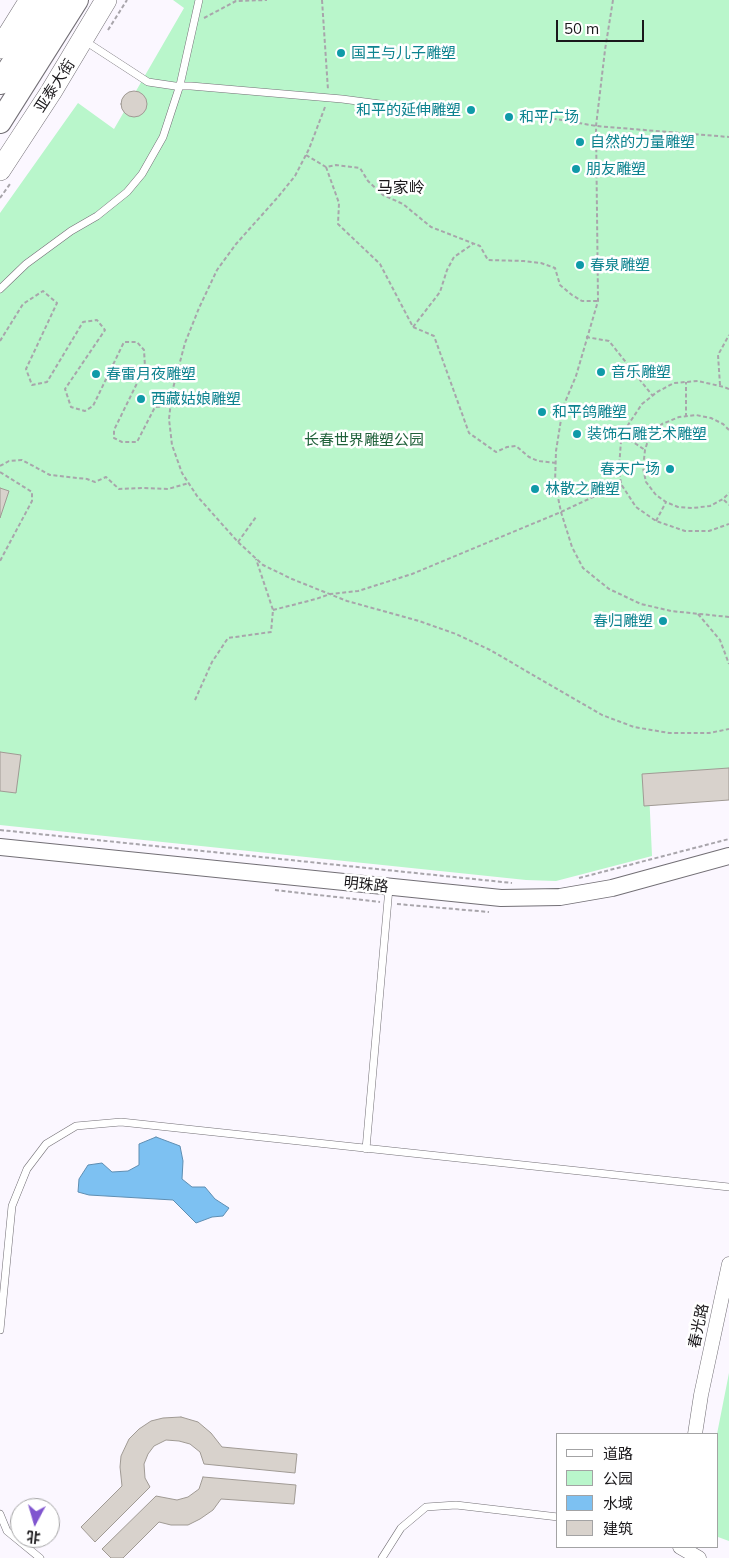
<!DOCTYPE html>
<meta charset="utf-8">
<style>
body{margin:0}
#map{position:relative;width:729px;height:1558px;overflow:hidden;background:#fbf7ff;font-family:Mulish,"Noto Sans SC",sans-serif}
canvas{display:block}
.legend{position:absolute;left:556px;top:1433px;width:162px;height:115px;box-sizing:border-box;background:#fff;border:1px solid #a3a3a4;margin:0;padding:6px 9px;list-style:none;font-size:15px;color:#1a181b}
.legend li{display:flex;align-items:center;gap:10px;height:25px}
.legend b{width:25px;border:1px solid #a3a3a4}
.north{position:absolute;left:10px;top:1498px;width:50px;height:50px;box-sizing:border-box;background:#fff;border:1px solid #a3a3a4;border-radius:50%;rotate:186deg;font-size:14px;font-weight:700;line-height:20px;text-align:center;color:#1a181b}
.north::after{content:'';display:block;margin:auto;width:18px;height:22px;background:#8055cf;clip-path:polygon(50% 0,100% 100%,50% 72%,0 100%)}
.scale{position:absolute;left:556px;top:20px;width:88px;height:22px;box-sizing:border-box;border:2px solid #1a181b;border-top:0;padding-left:6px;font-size:15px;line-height:18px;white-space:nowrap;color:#1a181b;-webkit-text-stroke:4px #fff;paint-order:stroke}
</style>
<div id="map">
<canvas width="729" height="1558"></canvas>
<ul class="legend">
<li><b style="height:6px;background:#fff"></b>道路</li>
<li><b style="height:14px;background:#b9f6cb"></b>公园</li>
<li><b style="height:14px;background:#7dc1f2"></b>水域</li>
<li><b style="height:14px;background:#d8d2cc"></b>建筑</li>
</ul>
<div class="north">北</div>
<div class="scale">50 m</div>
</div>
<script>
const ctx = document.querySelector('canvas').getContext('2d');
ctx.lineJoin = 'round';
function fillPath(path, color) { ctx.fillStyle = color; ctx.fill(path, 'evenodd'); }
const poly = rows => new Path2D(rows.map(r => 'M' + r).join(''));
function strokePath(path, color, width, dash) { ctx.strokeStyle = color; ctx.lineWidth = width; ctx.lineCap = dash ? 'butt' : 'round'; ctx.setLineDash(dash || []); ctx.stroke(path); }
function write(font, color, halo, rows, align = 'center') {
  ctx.font = font + ' Mulish,"Noto Sans SC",sans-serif'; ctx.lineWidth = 5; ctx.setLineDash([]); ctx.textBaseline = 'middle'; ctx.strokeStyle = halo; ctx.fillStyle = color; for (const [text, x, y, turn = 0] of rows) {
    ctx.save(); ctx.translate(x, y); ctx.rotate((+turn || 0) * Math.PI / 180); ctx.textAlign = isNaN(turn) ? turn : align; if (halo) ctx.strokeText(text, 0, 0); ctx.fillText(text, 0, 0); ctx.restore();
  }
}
fillPath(poly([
 [173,0,729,0,729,788,649,791,652,856,556,881,526,880,0,825,0,213,78,103,114,129,184,8],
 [729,1373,729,1541,718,1537,717,1434]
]), '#b9f6cb');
const water = poly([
 [156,1137,180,1146,183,1161,182,1179,192,1187,205,1187,215,1199,229,1208,223,1216,212,1217,196,1223,173,1200,89,1195,78,1192,79,1179,88,1165,102,1163,112,1172,128,1171,139,1165,139,1144,156,1137]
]);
fillPath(water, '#7dc1f2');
strokePath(water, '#5f8eb2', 1);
const building = poly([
 '121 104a13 13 0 1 1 26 0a13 13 0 1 1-26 0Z',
 [0,488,9,491,0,518,0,488],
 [0,752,21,755,16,793,0,791,0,752],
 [729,768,729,800,644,806,642,774,729,768],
 [181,1417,198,1422,211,1433,222,1447,297,1454,295,1473,204,1464,200,1452,190,1444,179,1441,166,1440,154,1446,148,1454,144,1464,145,1478,150,1487,95,1542,81,1527,122,1486,120,1467,121,1456,129,1439,139,1429,151,1421,163,1418,181,1417],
 [203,1477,296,1485,294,1504,221,1499,213,1510,200,1519,188,1525,171,1525,159,1522,123,1558,111,1558,102,1549,156,1496,177,1500,188,1497,199,1489,203,1477]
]);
fillPath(building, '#d8d2cc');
strokePath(building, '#a09a94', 1);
const service = poly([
 [85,41,148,82,175,86,191,86,342,99,418,109],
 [0,289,26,264,71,231,97,216,127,192,142,174,163,137,180,85,199,0],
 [366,1149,389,888],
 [0,1330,12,1206,27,1169,46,1144,76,1126,121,1122,729,1187],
 [0,1514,7,1531,40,1558],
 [382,1558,401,1528,426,1507,456,1505,558,1517]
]);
const minor = poly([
 [695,1434,701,1395,729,1264],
 [680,1547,699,1558]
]);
const tertiary = poly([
 [0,847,501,898,560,897,612,888,729,856]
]);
const primary = poly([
 [0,48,30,0],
 [0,170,51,92,106,0]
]);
const trunk = poly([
 [0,83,53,0],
 [0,122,77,0]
]);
strokePath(service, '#726f75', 8);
strokePath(minor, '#726f75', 15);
strokePath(tertiary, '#726f75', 18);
strokePath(primary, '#726f75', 22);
strokePath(trunk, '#726f75', 24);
strokePath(poly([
 [322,0,328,90],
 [613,0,605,50,596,126,598,301,576,376,563,407,556,451,555,483,561,512,572,547,583,568,609,589,641,604,671,611,729,617],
 [204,18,236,1,267,0],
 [108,30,127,0],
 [325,107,309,149,295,176,278,197,236,244,217,270,199,308,185,343,172,392,169,419,172,445,182,473,197,496,238,542,263,565,292,579,347,601,419,621,456,634,490,650,602,715,634,727,669,733,709,733,729,729],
 [527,114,596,126,729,137],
 [306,155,326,167,336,165,360,168,368,181,383,195,403,204,431,227,480,246,488,260,524,261,541,263,555,268,560,285,572,295,582,301,598,301],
 [326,167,339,203,338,224,380,264,413,327,434,336,469,433,496,452,507,447,516,446,529,457,538,461,556,463],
 [0,198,10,184],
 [413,327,440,292,447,270,454,257,473,244],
 [586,337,609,341,652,395],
 [0,341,23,304,43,291,57,303,26,369,32,385,47,382,83,322,97,320,105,330,65,389,71,407,85,411,93,406,124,342,137,342,144,350,145,367,114,430,114,438,122,442,137,442,155,407,171,406],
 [720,385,718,355,729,335],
 [729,389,724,387,698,381,674,383,657,392,642,404,628,425,621,441,619,468,621,484,636,507,656,521,685,531,709,531,729,524],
 [686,417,686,382],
 [729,430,723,424,711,418,696,415,679,417,662,424,649,437,645,450,643,468,646,482,656,495,666,502,678,507,693,508,710,506,723,499,729,493],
 [624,436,645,450],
 [0,466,9,461,22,460,50,475,87,479,95,482,106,477,119,489,142,488,168,489,189,483],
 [0,472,32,492,32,501,0,561],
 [724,500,729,505],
 [656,521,666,502],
 [238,542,256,517],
 [273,610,316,599,330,594,358,591,412,574,561,512,621,484],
 [698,614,720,640,729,664],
 [195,700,212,662,228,638,271,632,273,610,256,559],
 [0,830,512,883],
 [579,878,729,839],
 [275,890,380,902],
 [397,904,489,912]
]), '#a8a5ab', 2, [4, 2.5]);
strokePath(service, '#fff', 7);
strokePath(minor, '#fff', 14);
strokePath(tertiary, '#fff', 16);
strokePath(primary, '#fff', 21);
strokePath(trunk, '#fff', 22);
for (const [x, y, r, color] of [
 [341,53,5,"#0f9aa8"],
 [471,110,5,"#0f9aa8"],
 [509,117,5,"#0f9aa8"],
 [580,142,5,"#0f9aa8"],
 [576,169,5,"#0f9aa8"],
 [580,265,5,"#0f9aa8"],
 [601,372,5,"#0f9aa8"],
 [96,374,5,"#0f9aa8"],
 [141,399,5,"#0f9aa8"],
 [542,412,5,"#0f9aa8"],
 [577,434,5,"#0f9aa8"],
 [670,469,5,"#0f9aa8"],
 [535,489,5,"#0f9aa8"],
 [663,621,5,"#0f9aa8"]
]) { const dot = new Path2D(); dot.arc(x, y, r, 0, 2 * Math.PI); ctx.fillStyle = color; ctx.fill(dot); strokePath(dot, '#fff', 2); }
write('15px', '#0d838f', '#fff', [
 ["国王与儿子雕塑",351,53],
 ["和平的延伸雕塑",461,110,"right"],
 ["和平广场",519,117],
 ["自然的力量雕塑",590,142],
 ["朋友雕塑",586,169],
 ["春泉雕塑",590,265],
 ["音乐雕塑",611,372],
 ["春雷月夜雕塑",106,374],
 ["西藏姑娘雕塑",151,399],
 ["和平鸽雕塑",552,412],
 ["装饰石雕艺术雕塑",587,434],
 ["春天广场",660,469,"right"],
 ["林散之雕塑",545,489],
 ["春归雕塑",653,621,"right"]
], 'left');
write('15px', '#1a181b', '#fff', [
 ["亚泰大街",55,86,-57],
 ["明珠路",366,885,6],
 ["春光路",699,1326,-78]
]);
write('15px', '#20613a', '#fff', [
 ["长春世界雕塑公园",364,440]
]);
write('16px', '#1a181b', '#fff', [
 ["马家岭",401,188]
]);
</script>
